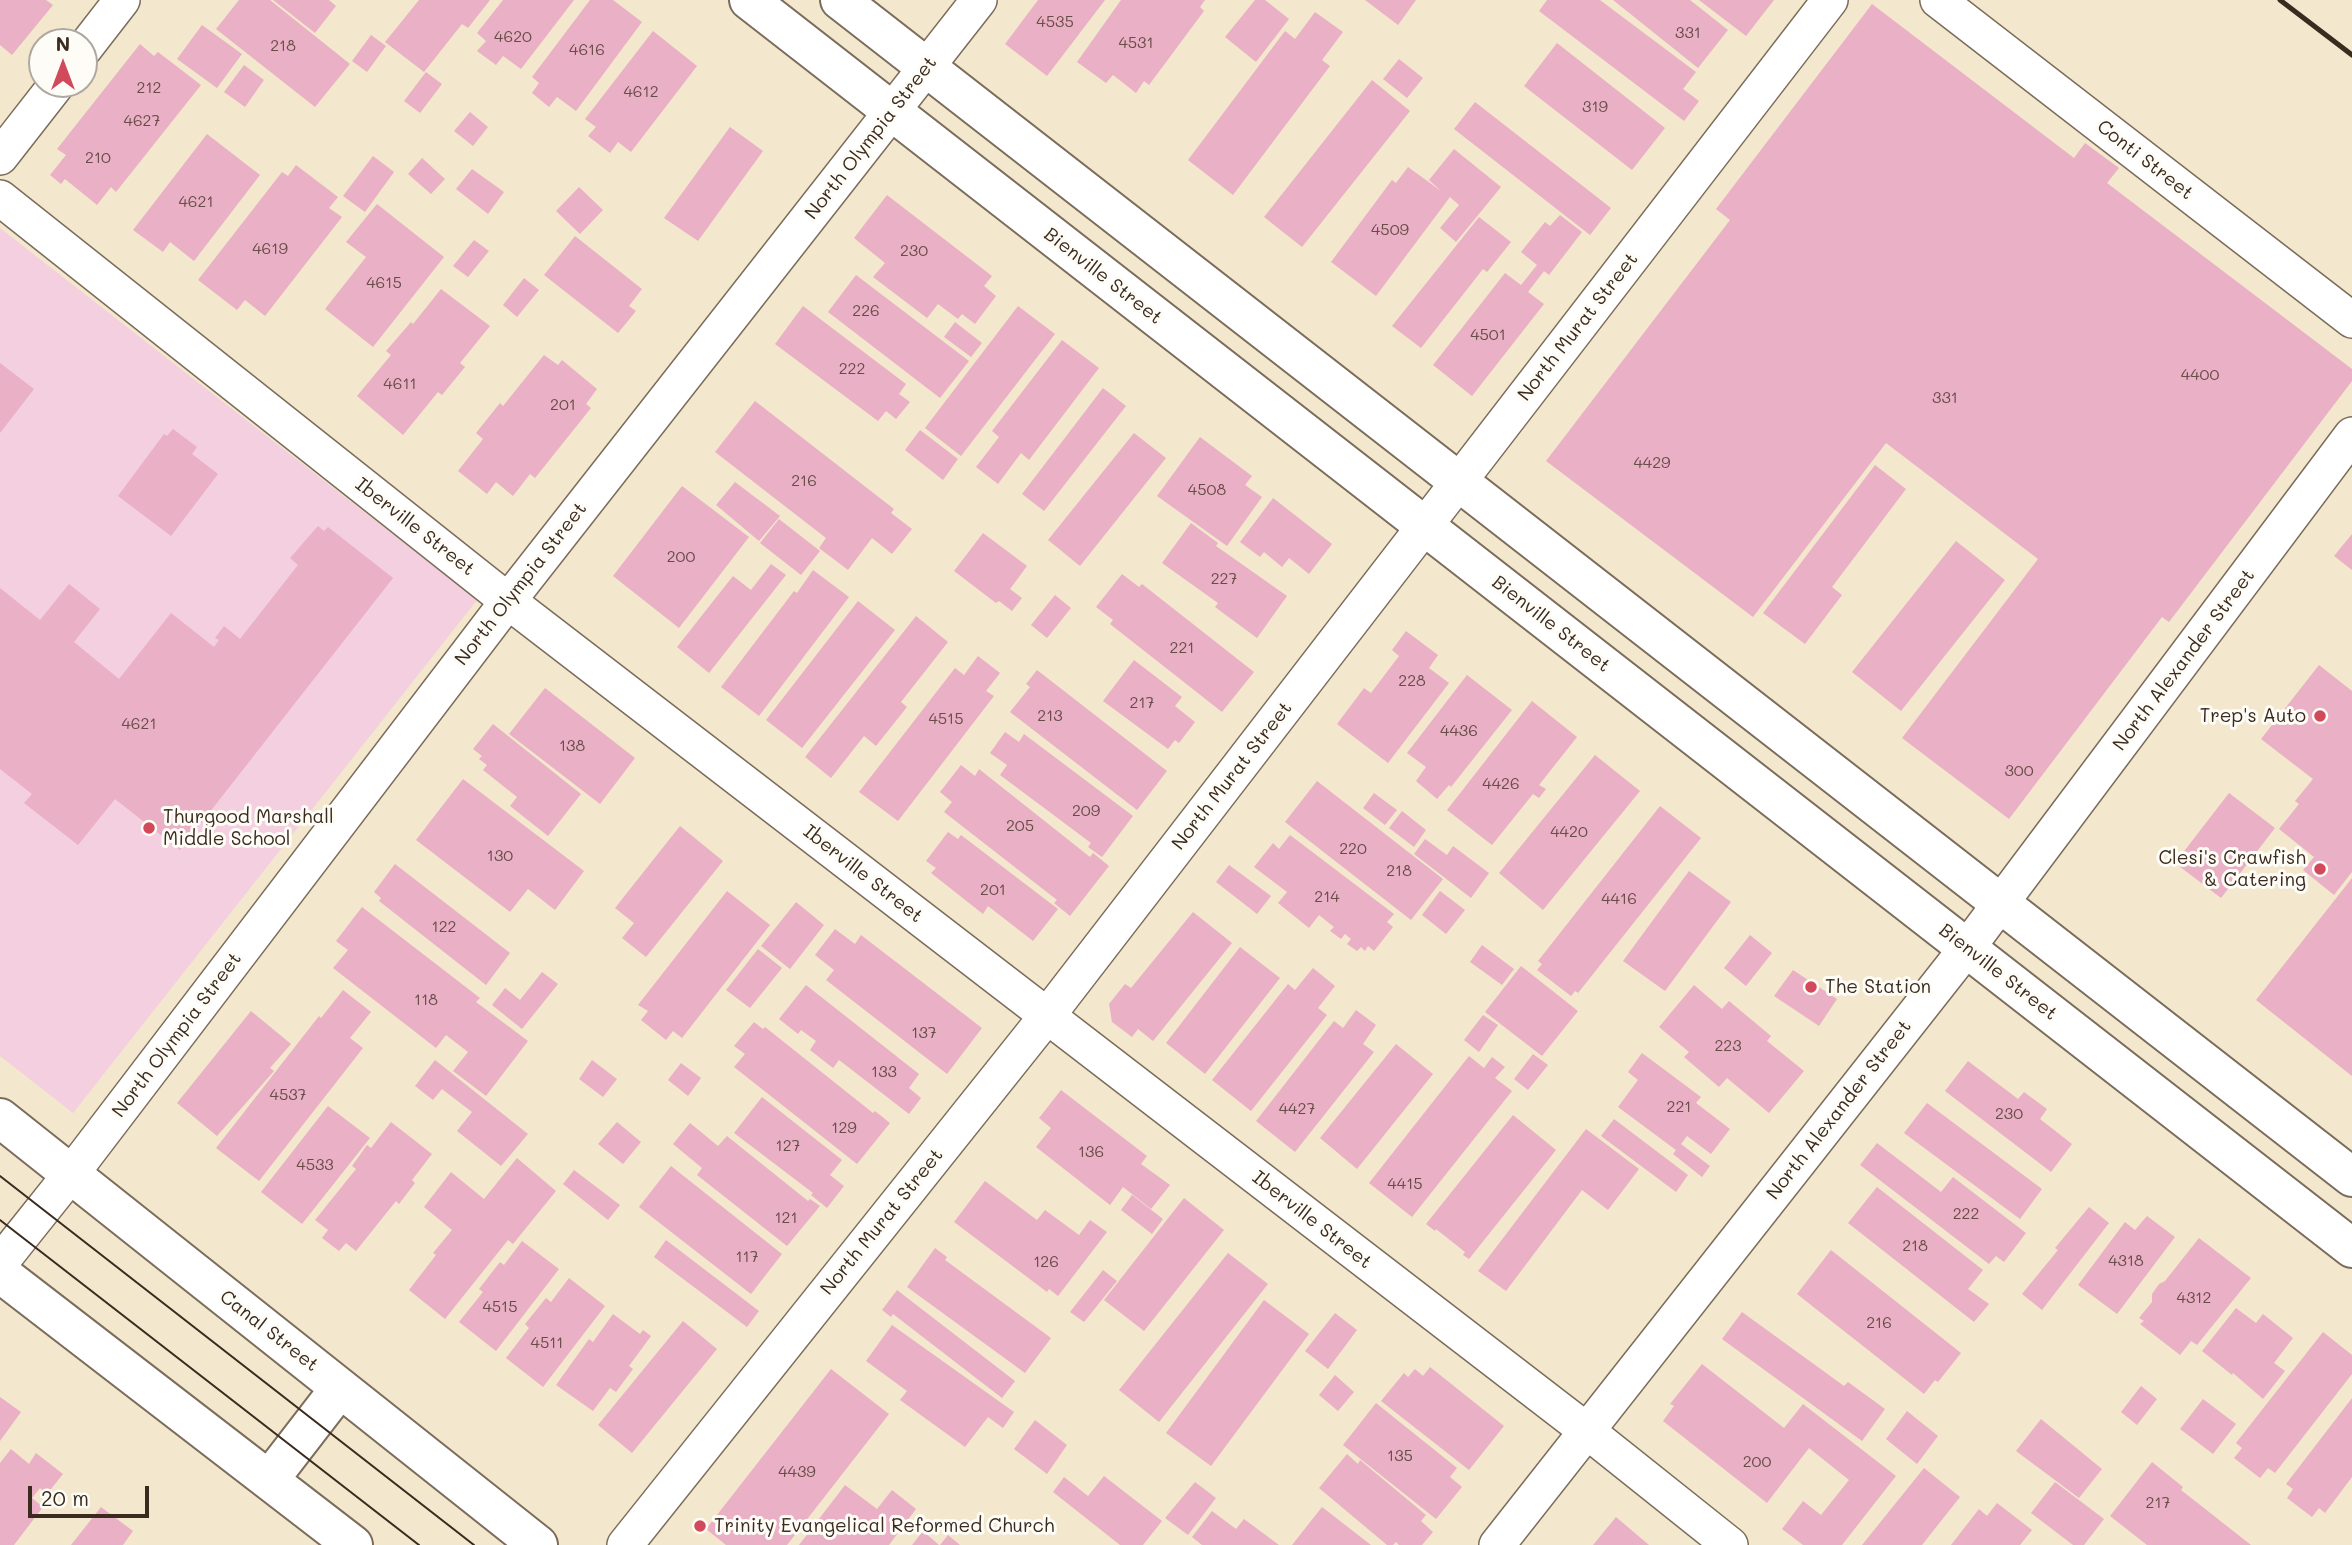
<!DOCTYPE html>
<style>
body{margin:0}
#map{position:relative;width:2352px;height:1545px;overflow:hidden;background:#f3e7cd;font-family:Mali,sans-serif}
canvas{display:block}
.north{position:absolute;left:28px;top:28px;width:70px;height:70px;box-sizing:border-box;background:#fdfcf7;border:2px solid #afa8a0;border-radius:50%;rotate:0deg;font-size:19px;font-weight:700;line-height:28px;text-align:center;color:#3b2a1e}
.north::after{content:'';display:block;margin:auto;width:24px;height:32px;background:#d1495b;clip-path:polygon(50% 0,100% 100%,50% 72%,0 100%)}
.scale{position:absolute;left:28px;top:1486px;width:121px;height:32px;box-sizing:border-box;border:4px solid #3b2a1e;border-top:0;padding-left:9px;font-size:21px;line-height:24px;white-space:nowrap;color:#3b2a1e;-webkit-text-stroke:5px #fdfcf7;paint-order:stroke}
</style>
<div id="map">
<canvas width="2352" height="1545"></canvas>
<div class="north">N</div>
<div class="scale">20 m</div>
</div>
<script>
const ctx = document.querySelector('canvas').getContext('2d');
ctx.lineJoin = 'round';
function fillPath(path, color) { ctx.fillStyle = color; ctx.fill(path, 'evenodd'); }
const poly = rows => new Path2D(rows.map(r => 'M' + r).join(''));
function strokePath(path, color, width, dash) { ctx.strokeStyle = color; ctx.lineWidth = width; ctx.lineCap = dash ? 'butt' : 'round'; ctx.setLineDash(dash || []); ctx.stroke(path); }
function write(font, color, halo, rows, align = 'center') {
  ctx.font = font + ' Mali,sans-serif'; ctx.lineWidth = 6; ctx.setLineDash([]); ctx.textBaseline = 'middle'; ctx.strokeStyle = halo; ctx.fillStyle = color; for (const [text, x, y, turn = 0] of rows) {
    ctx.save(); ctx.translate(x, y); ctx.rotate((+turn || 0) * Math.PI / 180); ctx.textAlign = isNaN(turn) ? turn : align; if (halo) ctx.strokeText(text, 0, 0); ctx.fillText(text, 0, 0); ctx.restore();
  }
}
fillPath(poly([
 [0,228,477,600,73,1113,0,1056]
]), '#f3cfdf');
fillPath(poly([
 [0,0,46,0,53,5,12,55,0,45],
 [239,0,270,0,350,64,315,107,216,29],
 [273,0,329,0,336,6,315,33],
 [419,0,490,0,468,28,462,24,424,72,385,42],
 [503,0,574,0,521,69,503,56,496,65,477,51,486,41,477,33],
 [590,0,613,0,642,22,576,111,557,97,549,107,532,93,539,83,532,77],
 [1038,0,1105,0,1047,76,1005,44],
 [1121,0,1205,0,1200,7,1204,11,1149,85,1144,81,1136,93,1113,75,1106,83,1077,62],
 [1255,0,1265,0,1289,19,1256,62,1225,37],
 [1365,0,1416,0,1398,25],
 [1547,0,1600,0,1696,72,1683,89,1699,101,1684,121,1539,11],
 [1613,0,1690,0,1728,30,1698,68],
 [1699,0,1774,0,1746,36],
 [1872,4,2074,158,2085,143,2119,168,2107,183,2352,369,2352,381,2169,622,2162,617,2009,819,1902,738,2038,559,1886,443,1753,617,1546,461,1730,220,1716,209],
 [1315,12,1343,32,1322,60,1330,66,1233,195,1188,160,1285,31,1295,39],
 [202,25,242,54,217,88,177,59],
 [653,31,697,66,631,152,618,142,610,153,588,136,596,127,585,119],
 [371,35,386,46,367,72,352,61],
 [1557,43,1665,128,1632,170,1524,86],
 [140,44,154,56,158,52,201,85,116,192,111,187,97,205,65,179,61,184,50,175,66,155,57,149],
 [1399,59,1423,78,1407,98,1383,79],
 [244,65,264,80,245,107,224,92],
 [426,72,442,84,420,113,404,101],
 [1372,80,1410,111,1302,247,1264,217],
 [1475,102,1611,208,1590,235,1454,129],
 [470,112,488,127,473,146,454,131],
 [730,127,763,151,698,241,664,218],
 [207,134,260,175,194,261,170,242,163,252,133,230],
 [1454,149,1501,187,1456,242,1440,228,1459,205,1450,197,1376,296,1331,262,1392,180,1396,183,1408,167,1441,191,1429,180],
 [373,156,394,172,365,212,343,196],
 [422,158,445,179,431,194,408,174],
 [296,165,338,197,329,208,342,217,265,316,245,300,237,310,198,280,282,172,288,176],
 [472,169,504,192,488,214,456,189],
 [579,187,603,210,580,234,556,211],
 [887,195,992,276,984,286,996,296,975,324,962,314,958,319,938,304,927,318,873,277,885,263,854,238],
 [377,204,444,257,373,347,325,309,366,257,346,242],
 [1560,215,1582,232,1549,275,1544,271,1528,292,1544,304,1472,396,1433,365,1505,273,1521,285,1537,265,1521,252,1545,222,1550,226],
 [1479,217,1511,242,1487,272,1483,269,1421,348,1392,326],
 [575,236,642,289,629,306,636,311,618,333,544,275],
 [474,240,489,251,468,277,453,266],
 [856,275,969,361,940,398,828,312],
 [524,278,539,290,517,317,503,305],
 [441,289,490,326,460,363,465,367,442,395,438,392,403,435,357,396,391,355,386,351,411,322,413,324],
 [803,306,906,384,899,394,910,402,896,419,886,411,878,421,775,344],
 [1018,306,1055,334,961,456,925,428],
 [955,322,982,343,971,357,944,337],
 [1062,340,1099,368,1029,460,1021,453,998,484,976,467,999,437,992,431],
 [544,355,558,365,562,360,597,389,586,404,591,408,535,478,530,474,513,496,496,482,487,494,458,471,483,439,476,433,500,403,503,406],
 [0,363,34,389,0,433],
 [1103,388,1126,406,1044,511,1022,494],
 [755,401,894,509,891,513,912,529,892,554,872,538,848,570,819,548,826,538,715,452],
 [173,429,197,447,192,454,218,474,171,536,118,496,164,434,167,436],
 [920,430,958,459,943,480,905,450],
 [1134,433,1166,458,1080,566,1048,540],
 [1200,437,1252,476,1245,485,1262,497,1227,546,1157,496],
 [1875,465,1906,489,1832,587,1842,595,1805,644,1763,613],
 [735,482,780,516,759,541,716,505],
 [682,486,749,537,679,628,613,576],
 [1273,498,1332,544,1309,574,1289,558,1282,567,1264,552,1260,557,1240,542],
 [779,519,820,551,801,575,760,543],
 [1191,523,1218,543,1216,546,1287,596,1257,638,1215,607,1218,603,1162,563],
 [318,526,324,531,328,527,393,578,180,850,115,799,78,845,24,803,32,794,0,769,0,588,40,620,69,584,100,609,74,642,119,679,171,613,214,647,219,640,215,638,224,626,240,639,298,565,290,558],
 [983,533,1027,566,1010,589,1022,598,1012,611,999,601,996,603,954,571],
 [2352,534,2352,570,2334,556],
 [1956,541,2005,580,1901,711,1852,672],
 [771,564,786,575,709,673,677,647,733,576,751,590],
 [813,570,849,597,759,716,721,687,794,591,797,593],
 [1122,574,1139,587,1142,584,1254,672,1222,712,1110,624,1113,620,1096,607],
 [1055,595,1071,608,1047,638,1031,625],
 [858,601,895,630,802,748,766,720],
 [916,616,948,642,901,702,907,707,876,746,864,736,831,778,805,757],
 [1406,631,1438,655,1429,668,1449,683,1388,763,1337,724,1364,688,1371,693,1399,656,1392,650],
 [978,656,1000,673,986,691,994,696,898,821,859,792,955,668,964,675],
 [1134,660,1182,697,1175,706,1195,722,1179,743,1175,740,1168,749,1103,701],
 [2319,665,2352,691,2352,872,2334,895,2303,870,2314,857,2279,829,2299,804,2295,801,2313,779,2261,739],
 [1037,670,1167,771,1137,810,1010,712,1030,687,1026,684],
 [1467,675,1512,710,1451,787,1449,785,1437,799,1416,781,1426,767,1407,753],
 [545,688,635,758,600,804,509,734],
 [1532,701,1577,737,1539,785,1546,789,1539,798,1533,794,1492,845,1447,810],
 [493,724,581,794,548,836,510,806,517,797,483,770,487,765,479,759,482,756,473,749],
 [1005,732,1019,742,1024,734,1133,816,1102,857,1088,847,1091,843,1000,775,1007,765,990,753],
 [1595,755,1640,791,1543,910,1499,873],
 [961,765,975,776,979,769,1090,857,1093,853,1109,866,1070,916,1054,903,1057,900,944,812,952,802,940,792],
 [463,779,584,871,555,910,528,889,510,912,416,840],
 [1317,781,1443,879,1411,920,1285,822],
 [1374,793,1397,810,1385,825,1363,808],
 [2229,793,2275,828,2221,898,2175,863],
 [1660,806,1701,838,1578,993,1575,991,1571,996,1537,970,1542,964,1538,961],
 [1402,811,1426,830,1414,847,1389,828],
 [680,826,723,861,646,957,622,938,634,923,615,908],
 [948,832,958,839,961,835,1058,909,1033,941,988,906,983,914,931,873,936,868,926,861],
 [1290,835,1394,914,1387,922,1393,927,1374,951,1368,946,1365,951,1361,947,1357,951,1347,944,1351,939,1345,934,1341,939,1330,931,1334,927,1319,915,1309,928,1278,903,1287,892,1254,867,1273,843,1279,849],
 [1425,839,1447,855,1453,846,1489,873,1471,898,1414,854],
 [395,864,510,953,486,985,379,901,381,898,374,892],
 [1229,865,1271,896,1257,914,1216,882],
 [1689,871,1731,902,1665,991,1623,961],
 [2352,878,2352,1076,2256,1000],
 [727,891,770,925,682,1038,673,1031,666,1040,641,1020,648,1011,638,1005],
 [1440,891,1465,910,1446,934,1422,915],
 [796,902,824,925,790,969,761,946],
 [362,907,480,998,476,1002,528,1041,486,1096,453,1071,468,1052,446,1035,436,1048,333,968,348,950,336,941],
 [1193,912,1232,943,1153,1041,1138,1029,1132,1037,1112,1022,1109,1004,1125,984,1131,988],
 [835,929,855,944,861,935,982,1028,947,1074,826,980,834,970,815,955],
 [1750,935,1772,953,1746,986,1724,968],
 [1482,945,1514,969,1502,985,1470,962],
 [1240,947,1280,978,1205,1074,1166,1043],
 [758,949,782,968,750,1008,726,990],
 [1521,966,1578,1011,1542,1056,1485,1012],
 [1313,968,1335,986,1318,1008,1327,1015,1251,1111,1212,1080,1288,984,1295,990],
 [1793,970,1837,999,1819,1026,1774,996],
 [542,972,558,984,522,1029,492,1005,505,988,520,1000],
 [806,985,919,1074,909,1088,921,1098,909,1114,839,1060,833,1068,810,1050,816,1041,801,1030,798,1034,779,1019],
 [1694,985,1722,1009,1729,1001,1771,1036,1767,1041,1804,1071,1769,1113,1727,1078,1719,1087,1684,1057,1689,1052,1659,1027],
 [343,990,371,1012,350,1038,363,1048,259,1181,216,1148,319,1016,321,1018],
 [1356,1010,1376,1025,1363,1044,1374,1052,1295,1152,1256,1121,1334,1021,1343,1028],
 [251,1011,291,1044,270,1068,274,1071,217,1136,177,1103],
 [1483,1015,1498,1025,1479,1052,1464,1040],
 [754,1022,763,1029,765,1027,873,1113,875,1111,890,1123,857,1164,734,1067,745,1054,734,1046],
 [1396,1044,1433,1074,1357,1169,1320,1138],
 [1642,1053,1701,1097,1696,1103,1730,1129,1711,1154,1687,1136,1681,1144,1710,1166,1702,1177,1673,1154,1676,1150,1618,1107,1638,1080,1628,1072],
 [1533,1054,1548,1065,1528,1090,1514,1079],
 [1469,1056,1484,1068,1492,1057,1505,1067,1495,1078,1512,1091,1412,1217,1369,1183],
 [435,1060,528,1134,501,1166,457,1131,472,1112,442,1089,433,1100,415,1086],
 [592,1060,617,1079,603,1097,579,1079],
 [1968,1061,2018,1099,2024,1092,2047,1109,2040,1119,2072,1144,2051,1172,1945,1091],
 [681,1063,701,1078,688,1096,668,1080],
 [1061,1090,1147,1156,1141,1164,1170,1185,1151,1209,1123,1187,1110,1205,1036,1147,1051,1128,1039,1118],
 [762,1097,842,1160,830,1175,844,1186,827,1208,811,1195,813,1193,734,1133],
 [1927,1103,2042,1189,2020,1219,1904,1133],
 [328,1106,370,1138,302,1224,261,1192],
 [1513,1115,1556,1150,1469,1259,1463,1255,1465,1252,1436,1229,1435,1231,1426,1224],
 [1614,1119,1688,1175,1676,1192,1601,1136],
 [391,1122,432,1154,412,1180,415,1183,399,1204,396,1201,356,1251,346,1243,339,1251,322,1238,328,1230,315,1220,356,1169,352,1166,367,1145,371,1148],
 [617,1122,641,1142,623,1164,598,1144],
 [690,1123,718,1146,727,1136,808,1201,810,1199,820,1206,787,1246,697,1175,702,1168,673,1144],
 [1586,1129,1639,1169,1608,1210,1582,1190,1506,1291,1478,1271],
 [1877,1143,1941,1192,1953,1177,2026,1233,2004,1262,1996,1256,1989,1264,1860,1165],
 [517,1158,556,1191,513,1244,508,1240,445,1319,409,1290,436,1255,433,1253,452,1230,424,1207,451,1172,484,1199],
 [671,1166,782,1254,751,1294,639,1207],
 [574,1170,620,1205,608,1220,563,1184],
 [985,1181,1037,1220,1045,1210,1079,1235,1090,1220,1107,1232,1058,1296,1049,1289,1047,1292,954,1222],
 [1877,1187,1983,1270,1968,1289,1989,1304,1974,1322,1848,1223],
 [1132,1195,1163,1219,1152,1234,1121,1210],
 [1184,1198,1224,1230,1144,1331,1104,1300],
 [2089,1207,2109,1223,2042,1310,2022,1294,2058,1250,2055,1248],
 [2147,1216,2175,1237,2117,1314,2078,1285,2125,1222,2135,1230],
 [2199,1238,2251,1278,2197,1345,2191,1341,2180,1355,2140,1324,2144,1321,2139,1318,2152,1302,2152,1294,2159,1284,2165,1281],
 [666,1240,759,1311,747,1327,654,1257],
 [522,1241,559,1269,496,1351,459,1322,483,1292,479,1289,500,1262,504,1265],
 [935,1248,947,1257,945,1260,1051,1338,1025,1373,907,1287],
 [1831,1250,1961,1353,1938,1382,1935,1380,1924,1394,1797,1294],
 [1228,1253,1268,1284,1159,1422,1119,1390],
 [1103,1270,1117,1281,1084,1322,1070,1312],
 [569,1278,605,1306,543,1387,506,1358,529,1328,525,1324,546,1298,551,1302],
 [897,1290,1015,1381,1002,1398,893,1314,891,1317,882,1310],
 [1264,1300,1309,1334,1211,1466,1166,1433],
 [2236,1308,2256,1323,2263,1314,2293,1338,2274,1363,2285,1371,2263,1399,2233,1373,2232,1375,2202,1351],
 [1742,1312,1844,1386,1848,1382,1885,1409,1862,1441,1722,1339],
 [1335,1313,1357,1330,1328,1369,1305,1351],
 [613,1314,640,1334,643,1330,651,1336,629,1366,633,1369,616,1392,610,1388,593,1411,556,1385,589,1339,593,1342],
 [683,1321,717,1349,632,1453,598,1425],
 [892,1325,1014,1412,1003,1428,988,1417,965,1447,900,1400,907,1391,866,1361],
 [2323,1332,2352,1355,2352,1374,2275,1473,2268,1468,2260,1478,2234,1458,2242,1448,2236,1443],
 [1702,1364,1784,1428,1803,1404,1896,1476,1842,1545,1803,1545,1782,1529,1803,1501,1821,1515,1849,1480,1809,1448,1767,1503,1663,1421,1674,1406,1670,1404],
 [1430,1367,1504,1426,1469,1470,1381,1401,1404,1373,1408,1377,1415,1369,1423,1376],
 [831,1369,889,1414,787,1545,726,1545,706,1529],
 [1335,1375,1354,1392,1338,1411,1319,1395],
 [2141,1386,2157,1399,2137,1425,2121,1412],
 [0,1397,21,1412,0,1441],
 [2352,1398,2352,1477,2325,1513,2319,1508,2312,1517,2287,1498,2293,1489,2286,1484],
 [2203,1399,2236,1424,2213,1454,2180,1429],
 [1376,1403,1457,1468,1450,1477,1462,1487,1436,1519,1343,1445],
 [1907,1411,1938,1436,1917,1464,1886,1439],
 [2041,1419,2102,1469,2079,1498,2016,1451],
 [1035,1420,1067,1445,1047,1474,1014,1449],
 [11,1449,29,1464,36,1453,63,1474,47,1494,40,1488,32,1498,43,1507,14,1545,0,1545,0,1463],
 [1347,1454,1358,1464,1360,1460,1426,1515,1421,1521,1433,1532,1422,1545,1399,1545,1396,1542,1393,1545,1387,1545,1319,1488],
 [2152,1462,2183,1487,2181,1490,2251,1545,2147,1545,2110,1516],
 [1924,1468,1960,1497,1922,1545,1862,1545],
 [1104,1476,1162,1521,1143,1545,1120,1545,1053,1492,1064,1477,1088,1496],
 [1195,1482,1216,1498,1188,1535,1165,1518],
 [2055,1482,2104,1519,2084,1545,2073,1545,2031,1513],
 [845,1485,877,1509,892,1490,916,1509,889,1545,799,1545],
 [1997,1503,2032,1530,2020,1545,1951,1545,1979,1509,1987,1516],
 [101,1507,133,1531,123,1545,71,1545],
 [1322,1507,1371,1545,1292,1545],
 [1212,1511,1236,1529,1244,1519,1279,1545,1202,1545,1192,1537],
 [1616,1517,1649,1545,1593,1545],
 [923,1531,939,1545,912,1545],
 [948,1535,960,1545,940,1545]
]), '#eab0c5');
const street = poly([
 [1938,0,2352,320],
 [84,49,122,0],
 [0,157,57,84],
 [0,198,508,601,1587,1431,1730,1545],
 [0,1263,71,1174,508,601,979,0],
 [625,1545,1047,1016,1830,0],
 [1497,1545,1967,948,2352,435]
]);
const secondary = poly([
 [749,0,2352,1248],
 [840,0,2352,1177]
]);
const primary = poly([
 [0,1118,538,1545],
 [0,1273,353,1545],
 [269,1480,340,1388]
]);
strokePath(street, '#7b6c5b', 38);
strokePath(secondary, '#7b6c5b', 42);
strokePath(primary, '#7b6c5b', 42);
strokePath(street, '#fff', 35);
strokePath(secondary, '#fff', 38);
strokePath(primary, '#fff', 38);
strokePath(poly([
 [0,1176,474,1545],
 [0,1220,419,1545]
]), '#3b2a1e', 2);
strokePath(poly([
 [2280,0,2352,55]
]), '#3b2a1e', 5);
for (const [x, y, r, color] of [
 [2320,716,7,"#d1495b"],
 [149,828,7,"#d1495b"],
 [2320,869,7,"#d1495b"],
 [1811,987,7,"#d1495b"],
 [700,1526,7,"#d1495b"]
]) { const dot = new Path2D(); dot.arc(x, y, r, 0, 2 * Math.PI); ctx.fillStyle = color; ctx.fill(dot); strokePath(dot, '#fdfcf7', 2.5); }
write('16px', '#674c48', null, [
 ["4535",1055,22],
 ["331",1688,33],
 ["4620",513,37],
 ["4531",1136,43],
 ["218",283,46],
 ["4616",587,50],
 ["212",149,88],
 ["4612",641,92],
 ["319",1595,107],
 ["4627",142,121],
 ["210",98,158],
 ["4621",196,202],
 ["4509",1390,230],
 ["4619",270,249],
 ["230",914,251],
 ["4615",384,283],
 ["226",866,311],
 ["4501",1488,335],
 ["222",852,369],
 ["4400",2200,375],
 ["4611",400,384],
 ["331",1945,398],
 ["201",563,405],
 ["4429",1652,463],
 ["216",804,481],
 ["4508",1207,490],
 ["200",681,557],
 ["227",1224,579],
 ["221",1182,648],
 ["228",1412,681],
 ["217",1142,703],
 ["213",1050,716],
 ["4515",946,719],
 ["4621",139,724],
 ["4436",1459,731],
 ["138",572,746],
 ["300",2019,771],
 ["4426",1501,784],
 ["209",1086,811],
 ["205",1020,826],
 ["4420",1569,832],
 ["220",1353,849],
 ["130",500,856],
 ["218",1399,871],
 ["201",993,890],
 ["214",1327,897],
 ["4416",1619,899],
 ["122",444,927],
 ["118",426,1000],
 ["137",924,1033],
 ["223",1728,1046],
 ["133",884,1072],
 ["4537",288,1095],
 ["221",1679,1107],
 ["4427",1297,1109],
 ["230",2009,1114],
 ["129",844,1128],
 ["127",788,1146],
 ["136",1091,1152],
 ["4533",315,1165],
 ["4415",1405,1184],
 ["222",1966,1214],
 ["121",786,1218],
 ["218",1915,1246],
 ["117",747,1257],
 ["4318",2126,1261],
 ["126",1046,1262],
 ["4312",2194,1298],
 ["4515",500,1307],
 ["216",1879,1323],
 ["4511",547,1343],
 ["135",1400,1456],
 ["200",1757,1462],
 ["4439",797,1472],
 ["217",2158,1503]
]);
write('19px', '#3b2a1e', '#fdfcf7', [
 ["North Olympia Street",871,138,-52],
 ["Conti Street",2145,160,38],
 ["Bienville Street",1103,276,38],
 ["North Murat Street",1578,327,-52],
 ["Iberville Street",415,527,38],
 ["North Olympia Street",521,584,-52],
 ["Bienville Street",1551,624,38],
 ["North Alexander Street",2184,660,-53],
 ["North Murat Street",1232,776,-52],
 ["Iberville Street",863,874,38],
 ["Bienville Street",1998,972,38],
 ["North Olympia Street",177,1035,-53],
 ["North Alexander Street",1839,1110,-52],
 ["Iberville Street",1312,1220,38],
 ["North Murat Street",882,1222,-51],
 ["Canal Street",269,1331,38]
]);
write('19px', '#3b2a1e', '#fdfcf7', [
 ["Trep's Auto",2306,716,"right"],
 ["Thurgood Marshall",163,817],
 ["Middle School",163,839],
 ["Clesi's Crawfish",2306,858,"right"],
 ["& Catering",2306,880,"right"],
 ["The Station",1825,987],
 ["Trinity Evangelical Reformed Church",714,1526]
], 'left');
</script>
